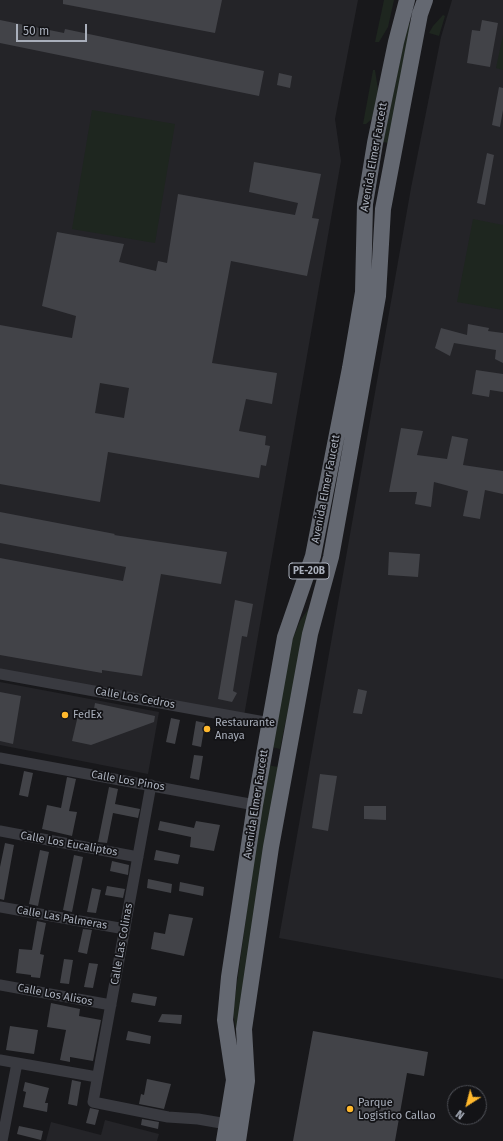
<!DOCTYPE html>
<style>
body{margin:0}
#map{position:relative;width:503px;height:1141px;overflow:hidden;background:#18181b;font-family:"Fira Sans",sans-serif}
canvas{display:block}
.north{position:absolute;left:447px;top:1085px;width:40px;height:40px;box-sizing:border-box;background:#131316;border:1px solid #4f5158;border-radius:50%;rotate:216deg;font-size:11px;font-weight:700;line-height:16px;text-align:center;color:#a9afbb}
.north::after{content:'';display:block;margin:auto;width:14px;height:18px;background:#ffb82c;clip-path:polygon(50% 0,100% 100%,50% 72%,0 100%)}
.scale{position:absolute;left:16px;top:24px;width:71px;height:18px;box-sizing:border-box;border:2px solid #a9afbb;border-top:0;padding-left:5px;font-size:12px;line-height:14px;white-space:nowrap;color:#a9afbb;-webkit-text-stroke:3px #131316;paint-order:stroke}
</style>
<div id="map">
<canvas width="503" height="1141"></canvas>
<div class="north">N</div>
<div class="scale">50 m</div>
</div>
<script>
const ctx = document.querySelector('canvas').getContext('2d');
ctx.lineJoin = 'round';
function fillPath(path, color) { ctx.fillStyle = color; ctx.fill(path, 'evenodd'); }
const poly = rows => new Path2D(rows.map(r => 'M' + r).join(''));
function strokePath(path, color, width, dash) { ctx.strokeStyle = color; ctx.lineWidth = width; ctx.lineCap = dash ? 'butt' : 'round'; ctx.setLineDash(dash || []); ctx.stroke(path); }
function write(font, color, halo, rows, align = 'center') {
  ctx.font = font + ' "Fira Sans",sans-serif'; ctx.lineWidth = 3.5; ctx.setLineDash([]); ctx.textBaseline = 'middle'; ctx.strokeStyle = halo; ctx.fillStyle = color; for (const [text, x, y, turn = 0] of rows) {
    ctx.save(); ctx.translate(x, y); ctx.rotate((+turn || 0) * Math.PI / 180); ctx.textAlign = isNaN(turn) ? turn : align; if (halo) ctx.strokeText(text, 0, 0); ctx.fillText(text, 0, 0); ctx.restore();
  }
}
fillPath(poly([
 [0,0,358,0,335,119,341,161,244,716,0,672],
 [452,0,503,0,503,979,279,938,411,188,441,37],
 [0,682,159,712,148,774,0,745],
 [105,1120,159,1134,157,1141,46,1141,51,1122,101,1135]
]), '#242428');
fillPath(poly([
 [384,0,394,0,388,27,379,42,375,42],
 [443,15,445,16,439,36,429,33,433,26],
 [408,23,411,24,390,143,383,142],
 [503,35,503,70,496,68],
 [373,70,375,70,378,90,372,119,366,124,363,124],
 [92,110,175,124,155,243,72,229],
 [473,219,503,225,503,310,457,302],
 [309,608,280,749,272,747,291,643,300,621],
 [267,765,278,767,237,1036,233,1012]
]), '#1e261f');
fillPath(poly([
 [63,0,222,0,215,33,63,4],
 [0,20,64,33,65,29,264,71,259,96,0,43],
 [482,20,498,23,490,67,467,63,472,30,480,31],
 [279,73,292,76,290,88,277,85],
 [499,87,503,88,503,110,500,127,492,125],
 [487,153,494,155,485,205,477,203],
 [254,162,321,174,312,218,319,219,307,276,231,261,212,363,277,373,272,404,246,399,239,431,266,436,265,445,270,446,266,466,261,465,259,478,108,452,100,502,0,484,0,325,72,338,76,316,42,306,57,232,124,244,119,262,156,271,158,261,167,263,178,194,295,215,298,203,249,192],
 [100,383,129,388,124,418,95,413],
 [468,324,489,328,488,331,503,333,503,363,495,359,496,350,454,343,450,356,435,348,441,328,467,335],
 [476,370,503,374,503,392,490,390,489,397,472,394],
 [401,428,423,431,417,455,447,459,452,436,468,439,463,465,503,471,503,494,485,490,480,519,463,516,468,491,434,482,431,507,415,504,417,492,389,492],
 [0,512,115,534,114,535,227,552,221,584,161,574,142,676,102,670,102,673,0,655,0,558,123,581,126,567,0,543],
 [389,552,420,554,418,577,388,575],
 [235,600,253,604,247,637,242,636,233,691,237,693,232,702,218,699],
 [358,689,367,691,362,714,353,713],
 [0,692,21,696,13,744,0,741],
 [95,703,155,716,154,722,91,745,72,741,79,711,94,709],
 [171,718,180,720,175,744,166,742],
 [196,721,205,723,201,747,192,745],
 [194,755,203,756,199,780,190,778],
 [24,771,33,773,28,797,19,795],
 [320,774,337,776,328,831,312,828],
 [67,777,76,779,69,811,77,812,72,836,42,829,47,805,61,808],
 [109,787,118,789,115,804,140,809,138,818,113,813,107,843,98,842],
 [364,806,386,806,386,820,364,819],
 [160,821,194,828,196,821,220,825,214,851,190,847,191,837,158,830],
 [5,843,14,845,4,900,0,899,0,867],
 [40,850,49,852,38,906,29,904],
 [156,850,180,855,178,864,154,860],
 [74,855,83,857,72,912,63,910],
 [112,861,129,865,128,875,110,871],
 [148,879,172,884,171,893,147,888],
 [180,882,204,887,203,896,179,891],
 [107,886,125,889,123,898,105,895],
 [92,888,101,890,96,913,87,912],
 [169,914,193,918,184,956,151,949,154,932,165,934],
 [37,921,46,923,40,954,44,955,40,978,31,977,31,975,16,973,19,949,32,950],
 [83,929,92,930,87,954,78,952],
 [64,959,73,960,69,984,60,983],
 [89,963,98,964,93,988,84,987],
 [133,993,157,997,155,1006,131,1002],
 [51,1003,80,1009,79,1016,101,1020,93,1061,70,1057,70,1062,60,1060,66,1030,47,1027],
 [162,1014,182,1015,181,1024,158,1022],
 [10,1026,38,1030,34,1054,6,1050],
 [128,1031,151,1036,150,1044,126,1040],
 [313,1031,428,1052,424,1076,407,1073,395,1141,293,1141],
 [147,1079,171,1084,164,1109,139,1104,141,1094,144,1095],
 [72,1080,81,1082,77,1106,68,1104],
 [25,1082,49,1088,45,1103,48,1103,47,1112,23,1107,26,1092,23,1091],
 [90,1108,99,1110,95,1125,86,1123],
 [142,1119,159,1122,158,1129,141,1125],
 [19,1126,43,1131,41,1140,17,1134]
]), '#424348');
strokePath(poly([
 [0,674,270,723],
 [0,758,255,805],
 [151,785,93,1102,168,1117,198,1119,227,1124],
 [0,831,138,857],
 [0,907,125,929],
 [0,985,111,1005],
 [0,1060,97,1077],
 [2,1141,17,1063]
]), '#393a40', 11);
strokePath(poly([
 [224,1141,234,1080,225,1020,229,977,255,805,285,637,313,556,350,368,363,292,365,204,375,143,396,42,407,0],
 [238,1141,247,1081,244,1029,271,847,310,634,331,557,354,430,378,296,383,209,420,14,425,0]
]), '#646871', 16);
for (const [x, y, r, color] of [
 [65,715,4,"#ffb82c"],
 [207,729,4,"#ffb82c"],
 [350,1109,4,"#ffb82c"]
]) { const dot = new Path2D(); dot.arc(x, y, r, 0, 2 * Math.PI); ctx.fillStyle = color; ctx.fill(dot); strokePath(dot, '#131316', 1.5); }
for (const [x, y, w] of [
 [309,571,40]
]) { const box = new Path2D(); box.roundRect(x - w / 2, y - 8, w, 16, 3); ctx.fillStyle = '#131316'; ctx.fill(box); strokePath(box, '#a9afbb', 1); }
write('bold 10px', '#a9afbb', null, [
 ["PE-20B",309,571]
]);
write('11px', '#a9afbb', '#131316', [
 ["Avenida Elmer Faucett",374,157,-80],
 ["Avenida Elmer Faucett",326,489,-79],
 ["Calle Los Cedros",135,698,10],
 ["Calle Los Pinos",128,781,10],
 ["Avenida Elmer Faucett",256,804,-81],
 ["Calle Los Eucaliptos",69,844,10],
 ["Calle Las Palmeras",62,918,10],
 ["Calle Las Colinas",122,944,-80],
 ["Calle Los Alisos",55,995,11]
]);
write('11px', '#a9afbb', '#131316', [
 ["FedEx",73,715],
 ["Restaurante",215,723],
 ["Anaya",215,736],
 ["Parque",358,1103],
 ["Logistico Callao",358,1116]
], 'left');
</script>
